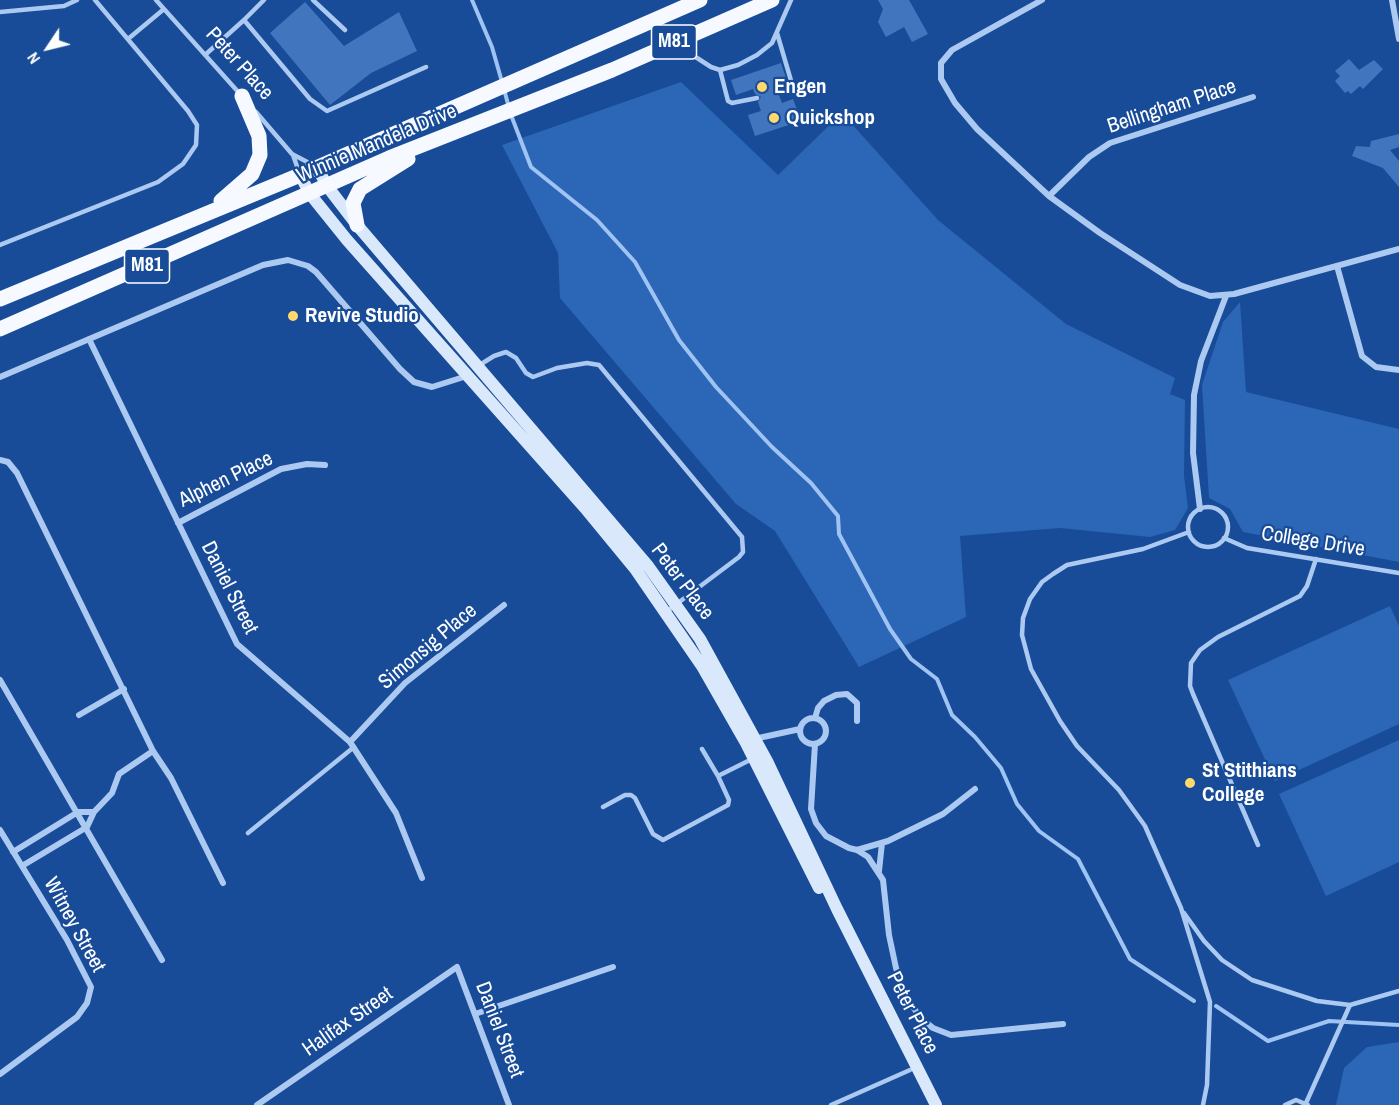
<!DOCTYPE html>
<style>
body{margin:0}
#map{position:relative;width:1399px;height:1105px;overflow:hidden;background:#184c98;font-family:"Archivo Narrow",sans-serif}
canvas{display:block}
.north{position:absolute;left:18px;top:18px;width:60px;height:60px;-webkit-text-stroke:4px #184c98;paint-order:stroke;rotate:235deg;font-size:16px;font-weight:700;line-height:24px;text-align:center;color:#fff}
.north::after{content:'';display:block;margin:auto;width:21px;height:27px;background:#fff;clip-path:polygon(50% 0,100% 100%,50% 72%,0 100%)}
</style>
<div id="map">
<canvas width="1399" height="1105"></canvas>
<div class="north">N</div>
</div>
<script>
const ctx = document.querySelector('canvas').getContext('2d');
ctx.lineJoin = 'round';
function fillPath(path, color) { ctx.fillStyle = color; ctx.fill(path, 'evenodd'); }
const poly = rows => new Path2D(rows.map(r => 'M' + r).join(''));
function strokePath(path, color, width, dash) { ctx.strokeStyle = color; ctx.lineWidth = width; ctx.lineCap = dash ? 'butt' : 'round'; ctx.setLineDash(dash || []); ctx.stroke(path); }
function write(font, color, halo, rows, align = 'center') {
  ctx.font = font + ' "Archivo Narrow",sans-serif'; ctx.lineWidth = 4.5; ctx.setLineDash([]); ctx.textBaseline = 'middle'; ctx.strokeStyle = halo; ctx.fillStyle = color; for (const [text, x, y, turn = 0] of rows) {
    ctx.save(); ctx.translate(x, y); ctx.rotate((+turn || 0) * Math.PI / 180); ctx.textAlign = isNaN(turn) ? turn : align; if (halo) ctx.strokeText(text, 0, 0); ctx.fillText(text, 0, 0); ctx.restore();
  }
}
fillPath(poly([
 [681,82,778,175,842,113,938,220,1066,324,1175,378,1170,394,1185,400,1184,476,1188,508,1175,530,1150,537,1060,528,960,536,966,617,859,667,775,531,736,504,560,298,558,253,502,145],
 [1240,302,1246,392,1399,429,1399,562,1243,532,1230,509,1209,498,1202,385,1223,322],
 [1390,606,1399,626,1399,724,1275,781,1228,680],
 [1399,740,1399,862,1326,896,1279,794],
 [1399,1042,1399,1105,1336,1105,1344,1068,1367,1047]
]), '#2c66b6');
strokePath(poly([
 [472,0,492,47,502,82],
 [504,89,509,108],
 [511,115,531,167,597,220,635,262,679,340,716,387,772,447,811,483,838,516,839,534,890,629,911,659,937,679,952,715,975,737,1001,768,1017,804,1039,831,1078,859,1130,959,1194,1001],
 [1216,1006,1268,1041,1329,1021,1399,1025]
]), '#9fc3f3', 4);
fillPath(poly([
 [878,0,909,0,928,34,912,42,904,27,886,37,878,22,883,9],
 [305,2,344,46,399,12,417,51,371,73,330,105,270,33],
 [1349,59,1359,70,1374,60,1383,69,1363,89,1360,86,1351,94,1348,91,1345,93,1335,81,1340,76,1335,71],
 [781,63,786,78,775,82,774,92,779,95,782,103,793,99,801,121,755,136,748,115,761,111,758,102,761,97,755,94,753,89,736,95,731,80],
 [1399,134,1399,147,1390,150,1399,161,1399,187,1383,168,1352,156,1356,146,1370,147,1371,141]
]), '#4176bf');
strokePath(poly([
 [156,0,240,94],
 [313,0,345,30],
 [0,12,64,6,77,0],
 [244,20,264,0],
 [777,33,792,84,778,91],
 [128,39,164,9],
 [677,45,711,67,720,70,738,65,757,55,772,43,791,0],
 [205,55,244,20,310,99,327,111,426,67],
 [720,70,728,101,732,103,757,98],
 [256,112,292,154,313,165],
 [293,155,299,172],
 [0,245,158,182,183,164,196,145,197,125,188,111,95,0],
 [478,366,494,356,506,352,516,358,526,373,533,377,557,368,587,363,599,365,742,537,743,552,739,557,666,612],
 '1188 527a20 20 0 1 1 40 0a20 20 0 1 1-40 0Z',
 [1189,532,1143,549,1067,565,1053,574,1042,582,1030,599,1023,618,1022,635,1031,669,1060,721,1077,746,1119,790,1145,826,1181,908,1210,1002,1207,1085,1203,1105],
 [1224,538,1247,548,1399,573],
 [702,749,718,776],
 [603,807,625,795,631,795,635,798,653,834,663,840,728,805,729,800,718,776,752,759],
 [248,833,354,747],
 [1258,845,1193,694,1190,686,1191,663,1200,650,1218,637,1300,596,1307,586,1316,559],
 [1184,913,1204,941,1222,960,1252,980,1317,1001,1350,1005],
 [1306,1103,1350,1005,1399,991],
 [831,1105,910,1070],
 [1285,1105,1296,1100,1308,1105]
]), '#acc9f1', 4.5);
strokePath(poly([
 [1042,0,952,50,941,63,941,79,955,103,977,129,1049,196,1100,233,1180,285,1210,296,1234,294,1399,249],
 [1392,0,1399,39],
 [1049,196,1089,157,1110,143,1253,97],
 [1337,266,1362,356,1376,367,1399,370],
 [89,339,237,644,350,742,396,813,422,878],
 [0,377,263,265,288,260,308,266,316,272,400,369,414,382,432,387,467,376],
 [0,460,8,462,17,473,153,751,171,778,223,883],
 [1200,509,1193,453,1194,395,1201,361,1226,296],
 [178,523,281,469,307,464,325,465],
 [0,680,162,960],
 [79,715,124,689],
 [815,718,818,708,824,701,836,695,847,694,857,703,857,721],
 '800 731a13 13 0 1 1 26 0a13 13 0 1 1-26 0Z',
 [754,739,800,729],
 [350,742,405,683,504,605],
 [815,744,811,809,816,823,826,836,849,848,857,850,888,841,943,814,975,789],
 [0,830,67,940,91,987,87,1003,77,1017,0,1074],
 [857,850,868,857,883,880,889,935,896,968,903,990,920,1018,933,1028,951,1035,1063,1024],
 [13,852,78,812,94,812],
 [22,866,87,827,94,812,112,793,119,774,153,751],
 [879,871,882,843],
 [475,1014,613,967],
 [257,1105,457,967,509,1105]
]), '#acc9f1', 6);
strokePath(poly([
 [317,167,327,186,357,225,648,566,700,639,768,763,837,909,936,1105],
 [300,175,310,194,347,240,585,508,636,570,702,666,746,743,819,888]
]), '#dae8fc', 12);
strokePath(poly([
 [221,201,252,174,260,155,259,136,242,96],
 [357,225,353,203,360,189,408,159],
 [0,299,300,175,700,0],
 [0,329,389,158,612,70,772,0]
]), '#f6f9ff', 15);
for (const [x, y, r, color] of [
 [762,87,6,"#ffd96c"],
 [774,118,6,"#ffd96c"],
 [293,316,6,"#ffd96c"],
 [1190,783,6,"#ffd96c"]
]) { const dot = new Path2D(); dot.arc(x, y, r, 0, 2 * Math.PI); ctx.fillStyle = color; ctx.fill(dot); strokePath(dot, '#184c98', 2); }
for (const [x, y, w] of [
 [674,42,45],
 [147,266,45]
]) { const box = new Path2D(); box.roundRect(x - w / 2, y - 17, w, 34, 4.5); ctx.fillStyle = '#184c98'; ctx.fill(box); strokePath(box, '#fff', 1.5); }
write('bold 20px', '#fff', null, [
 ["M81",674,42],
 ["M81",147,266]
]);
write('21px', '#fff', '#184c98', [
 ["Peter Place",239,64,48],
 ["Bellingham Place",1172,107,-18],
 ["Winnie Mandela Drive",377,144,-23],
 ["Alphen Place",226,480,-26],
 ["College Drive",1313,542,9],
 ["Peter Place",682,582,53],
 ["Daniel Street",229,588,63],
 ["Simonsig Place",428,647,-40],
 ["Witney Street",74,925,61],
 ["Peter Place",912,1013,63],
 ["Halifax Street",348,1022,-35],
 ["Daniel Street",499,1030,69]
]);
write('bold 21px', '#fff', '#184c98', [
 ["Engen",774,87],
 ["Quickshop",786,118],
 ["Revive Studio",305,316],
 ["St Stithians",1202,771],
 ["College",1202,795]
], 'left');
</script>
